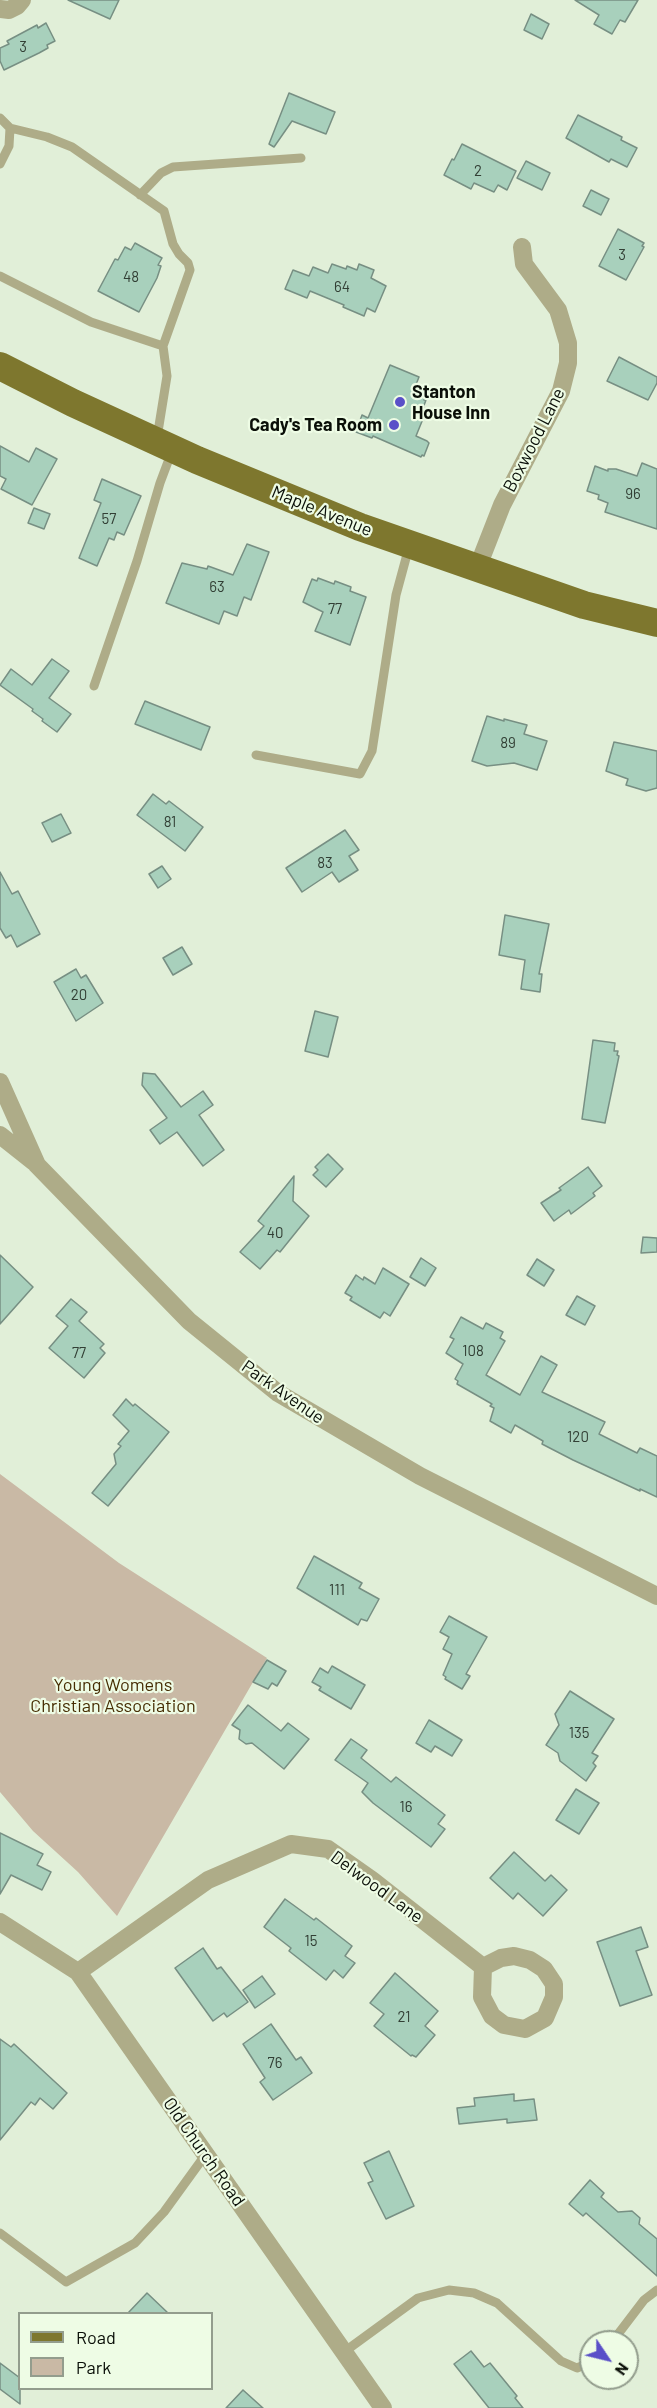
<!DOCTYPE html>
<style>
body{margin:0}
#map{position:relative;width:657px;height:2408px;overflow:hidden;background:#e1efd8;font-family:Barlow,sans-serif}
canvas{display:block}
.legend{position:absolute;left:18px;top:2312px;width:195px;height:78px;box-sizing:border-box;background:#eefce5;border:2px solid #939d8d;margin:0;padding:8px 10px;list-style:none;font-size:18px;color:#0a0f08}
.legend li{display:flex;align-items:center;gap:12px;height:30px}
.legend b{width:30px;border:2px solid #939d8d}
.north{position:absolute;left:579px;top:2330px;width:60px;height:60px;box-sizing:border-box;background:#eefce5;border:2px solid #939d8d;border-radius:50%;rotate:125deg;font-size:16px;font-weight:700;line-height:24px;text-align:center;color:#0a0f08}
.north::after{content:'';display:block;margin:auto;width:21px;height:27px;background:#5a50c8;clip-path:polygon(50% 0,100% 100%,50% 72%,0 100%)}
</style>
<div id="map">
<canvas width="657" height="2408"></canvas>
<ul class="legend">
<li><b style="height:8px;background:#7e772e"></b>Road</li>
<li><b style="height:16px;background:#c9b9a5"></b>Park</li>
</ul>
<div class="north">N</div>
</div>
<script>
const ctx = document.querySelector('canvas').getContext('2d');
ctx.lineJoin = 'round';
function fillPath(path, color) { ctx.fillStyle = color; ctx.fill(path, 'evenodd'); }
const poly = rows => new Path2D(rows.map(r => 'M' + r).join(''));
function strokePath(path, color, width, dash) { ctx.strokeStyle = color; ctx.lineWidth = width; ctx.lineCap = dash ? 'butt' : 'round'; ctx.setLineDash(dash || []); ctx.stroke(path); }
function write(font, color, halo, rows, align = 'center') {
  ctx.font = font + ' Barlow,sans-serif'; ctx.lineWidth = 4.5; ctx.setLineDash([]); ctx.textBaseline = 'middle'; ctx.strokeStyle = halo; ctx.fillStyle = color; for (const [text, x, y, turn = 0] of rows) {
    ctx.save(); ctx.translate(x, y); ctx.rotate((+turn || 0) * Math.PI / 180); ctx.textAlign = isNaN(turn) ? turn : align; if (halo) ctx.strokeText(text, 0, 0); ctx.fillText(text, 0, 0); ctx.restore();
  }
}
fillPath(poly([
 [0,1474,119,1563,267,1658,117,1916,78,1872,33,1831,0,1792]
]), '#c9b9a5');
const building = poly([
 [68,0,119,0,110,19,68,0],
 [575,0,638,0,625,22,620,20,612,34,594,24,599,15,575,0],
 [531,14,549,24,542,39,524,30,531,14],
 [46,23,55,41,47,45,48,48,39,53,4,70,0,61,0,48,9,44,7,41,37,25,38,28,46,23],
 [289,93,335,112,326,134,292,121,274,147,269,144,289,93],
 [578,115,622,137,621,140,637,148,627,167,611,159,609,162,566,138,578,115],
 [462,144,516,171,507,190,498,185,494,192,474,183,471,189,444,175,452,159,454,160,462,144],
 [526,161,550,173,542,190,517,178,526,161],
 [591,190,609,199,601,215,583,206,591,190],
 [618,229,644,243,642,246,644,247,626,280,599,266,618,229],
 [135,243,162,258,158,265,161,266,157,278,139,312,98,291,115,259,118,260,125,247,131,250,135,243],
 [332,264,346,269,347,266,357,270,359,264,374,270,371,278,386,286,375,312,367,308,364,316,343,307,344,305,310,291,307,298,285,289,293,270,309,276,313,267,328,273,332,264],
 [619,357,657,377,657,383,648,400,607,381,619,357],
 [390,365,419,377,413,392,425,397,424,400,426,400,423,408,427,409,416,436,427,441,429,443,424,456,422,455,421,457,373,436,372,438,356,432,362,415,368,418,390,365],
 [0,446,29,462,36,448,57,459,32,505,1,489,6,479,0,476,0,446],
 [642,463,657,469,657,529,605,512,608,503,598,499,599,495,587,491,595,466,608,471,608,469,616,469,637,476,642,463],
 [102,479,141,496,124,535,117,532,114,540,109,538,97,566,79,558,101,503,94,500,102,479],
 [34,508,50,514,44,529,28,523,34,508],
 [247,544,269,552,251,600,244,597,237,616,224,611,219,624,166,603,182,563,207,569,208,566,233,575,247,544],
 [318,578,334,584,335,581,351,587,350,591,366,597,350,645,315,631,323,612,303,602,312,579,317,581,318,578],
 [52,659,69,671,49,698,71,714,57,732,42,721,43,719,32,711,33,709,0,685,11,669,32,685,52,659],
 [145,701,210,727,201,750,135,724,145,701],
 [487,716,504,721,504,719,527,725,524,734,547,741,537,770,514,763,487,766,472,761,487,716],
 [614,742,657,751,657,788,646,791,626,785,628,779,606,771,614,742],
 [153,794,166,804,169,801,203,827,185,851,137,815,153,794],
 [61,814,71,833,52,842,42,823,61,814],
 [345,830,359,850,349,856,358,870,339,882,332,872,302,892,286,868,345,830],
 [162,866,171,879,158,888,149,874,162,866],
 [0,872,12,894,18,891,40,934,17,947,11,935,6,938,0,928,0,872],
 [505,915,549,924,539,974,542,974,540,992,521,989,525,960,499,955,505,915],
 [182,947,192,964,173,975,163,958,182,947],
 [76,969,81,978,86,975,103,1003,76,1021,54,982,76,969],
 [315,1011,338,1017,328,1057,305,1051,315,1011],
 [593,1040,615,1043,614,1051,618,1051,617,1055,619,1056,605,1123,582,1119,593,1040],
 [143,1073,155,1074,181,1107,203,1091,213,1105,199,1115,224,1150,203,1166,177,1132,160,1144,150,1130,167,1118,142,1085,143,1073],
 [328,1154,343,1169,326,1187,313,1175,318,1170,315,1167,328,1154],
 [588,1167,602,1186,593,1193,595,1196,571,1214,569,1210,554,1221,541,1203,561,1190,559,1188,588,1167],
 [294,1176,293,1201,309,1216,280,1252,277,1250,260,1269,240,1252,264,1226,258,1221,294,1176],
 [643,1237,657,1238,657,1252,641,1253,643,1237],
 [0,1255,33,1287,0,1324,0,1255],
 [421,1258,436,1268,425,1286,410,1277,421,1258],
 [537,1259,554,1270,544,1286,527,1275,537,1259],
 [383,1268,409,1284,390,1316,384,1312,380,1318,350,1300,352,1297,345,1293,356,1275,363,1280,364,1277,375,1284,383,1268],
 [577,1296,595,1306,585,1325,566,1315,577,1296],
 [71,1299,87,1312,79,1321,104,1344,100,1348,105,1353,84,1378,49,1348,68,1326,56,1316,71,1299],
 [461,1317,483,1329,486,1323,503,1332,500,1338,505,1341,486,1375,520,1395,541,1356,557,1365,542,1392,605,1422,599,1434,637,1453,640,1448,657,1456,657,1497,640,1489,640,1491,573,1460,542,1444,543,1441,515,1425,511,1433,490,1421,494,1408,490,1406,492,1404,457,1384,458,1381,455,1379,463,1364,446,1353,454,1339,450,1337,461,1317],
 [126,1399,133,1406,135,1404,169,1432,108,1506,92,1493,116,1464,114,1454,121,1446,118,1444,129,1431,113,1415,126,1399],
 [314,1556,362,1583,359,1588,379,1599,367,1621,361,1619,358,1625,297,1588,314,1556],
 [449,1616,487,1637,466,1674,470,1676,462,1689,445,1679,446,1677,443,1675,452,1654,443,1649,449,1637,440,1632,449,1616],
 [267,1660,286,1671,277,1686,272,1683,268,1689,253,1682,267,1660],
 [332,1666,365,1685,351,1709,319,1690,321,1687,312,1682,320,1668,328,1673,332,1666],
 [570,1691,614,1719,592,1753,598,1756,593,1763,596,1766,586,1781,560,1761,558,1753,546,1745,559,1725,555,1714,570,1691],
 [248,1705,281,1731,288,1723,309,1739,284,1769,252,1743,246,1744,239,1739,240,1730,232,1725,248,1705],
 [429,1720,462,1740,452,1756,435,1746,431,1752,416,1743,429,1720],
 [351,1739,367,1750,361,1758,391,1782,396,1777,445,1815,438,1824,445,1829,431,1847,373,1803,362,1792,368,1783,335,1760,351,1739],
 [576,1789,599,1803,579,1834,556,1820,576,1789],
 [0,1833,43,1854,37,1865,51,1872,42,1890,11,1875,0,1894,0,1833],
 [514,1852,545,1881,551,1875,567,1890,543,1916,518,1893,513,1899,490,1878,514,1852],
 [285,1899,314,1920,316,1918,352,1946,345,1956,355,1963,343,1978,334,1970,326,1980,289,1951,291,1948,264,1927,285,1899],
 [641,1927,648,1947,636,1951,652,1995,620,2006,597,1942,641,1927],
 [203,1948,217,1969,221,1967,248,2002,227,2017,224,2013,213,2021,175,1968,203,1948],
 [395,1973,438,2011,425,2026,435,2035,416,2057,412,2055,411,2056,374,2026,384,2014,370,2003,395,1973],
 [262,1976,275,1994,255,2008,243,1990,262,1976],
 [271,2024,296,2060,301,2057,312,2073,273,2100,260,2082,265,2078,243,2044,271,2024],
 [0,2039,11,2047,14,2044,67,2093,53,2109,40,2098,35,2105,31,2102,0,2140,0,2039],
 [514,2094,514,2101,534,2099,537,2120,507,2123,507,2119,459,2124,457,2108,475,2106,474,2098,514,2094],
 [389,2151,414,2206,386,2219,368,2183,373,2181,364,2163,389,2151],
 [590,2180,604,2193,601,2197,618,2212,632,2211,640,2218,639,2224,657,2239,657,2276,586,2213,583,2216,569,2204,590,2180],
 [147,2293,168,2313,128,2313,147,2293],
 [471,2351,484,2367,490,2363,517,2396,515,2398,523,2408,489,2408,454,2364,471,2351],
 [0,2363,20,2378,20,2404,0,2389,0,2363],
 [243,2390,263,2408,226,2408,243,2390]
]);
fillPath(building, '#a8d0bc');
strokePath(building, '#778f83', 1.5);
strokePath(poly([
 [0,118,10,128,9,146,0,164],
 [10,128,47,137,72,147,164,211,173,244,179,254,188,263,190,270,163,346,167,376,157,438],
 [140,195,161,173,173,167,301,158],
 [0,276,91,322,163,346],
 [94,686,137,561,160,483,172,451],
 [256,755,360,774,372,751,396,595,409,547],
 [0,2233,66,2282,135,2243,164,2212,206,2154],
 [612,2342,644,2300,657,2290],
 [344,2352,418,2298,449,2290,474,2293,497,2303,561,2361,577,2368,591,2362]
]), '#aeac88', 9);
strokePath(poly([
 [0,9,9,10,17,6,22,0],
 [477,569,502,505,561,391,568,363,568,343,558,310,524,264,522,247],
 [0,1082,37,1165,189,1321,278,1393,420,1476,657,1596],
 [0,1135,34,1162],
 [0,1922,78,1972,383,2408],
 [78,1972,208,1880,291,1844,328,1849,372,1880,483,1967,482,1997,492,2016,504,2025,525,2029,545,2018,554,1997,554,1984,544,1969,530,1960,514,1956,501,1958,483,1967]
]), '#aeac88', 18);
strokePath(poly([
 [0,366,73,403,197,460,360,527,584,605,657,623]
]), '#7e772e', 28);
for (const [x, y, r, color] of [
 [400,402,6,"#5a50c8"],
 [394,425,6,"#5a50c8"]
]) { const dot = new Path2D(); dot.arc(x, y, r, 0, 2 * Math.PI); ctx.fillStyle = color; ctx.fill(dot); strokePath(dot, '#eefce5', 2); }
write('15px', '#323f35', null, [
 ["3",23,47],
 ["2",478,171],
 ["3",622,255],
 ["48",131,277],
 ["64",342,287],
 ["96",633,494],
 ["57",109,519],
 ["63",217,587],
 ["77",335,609],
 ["89",508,743],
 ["81",170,822],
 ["83",325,863],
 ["20",79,995],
 ["40",275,1233],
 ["108",473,1351],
 ["77",79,1353],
 ["120",578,1437],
 ["111",337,1590],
 ["135",579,1733],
 ["16",406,1807],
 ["15",311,1941],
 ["21",404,2017],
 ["76",275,2063]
]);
write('bold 18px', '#0a0f08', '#eefce5', [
 ["Stanton",412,392],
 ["House Inn",412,413],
 ["Cady's Tea Room",382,425,"right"]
], 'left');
write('18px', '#0a0f08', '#eefce5', [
 ["Boxwood Lane",534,440,-63],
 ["Maple Avenue",322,511,22],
 ["Park Avenue",283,1392,35],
 ["Delwood Lane",377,1887,36],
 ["Old Church Road",204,2152,55]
]);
write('18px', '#462d03', '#eefce5', [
 ["Young Womens",113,1685],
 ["Christian Association",113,1706]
]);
</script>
